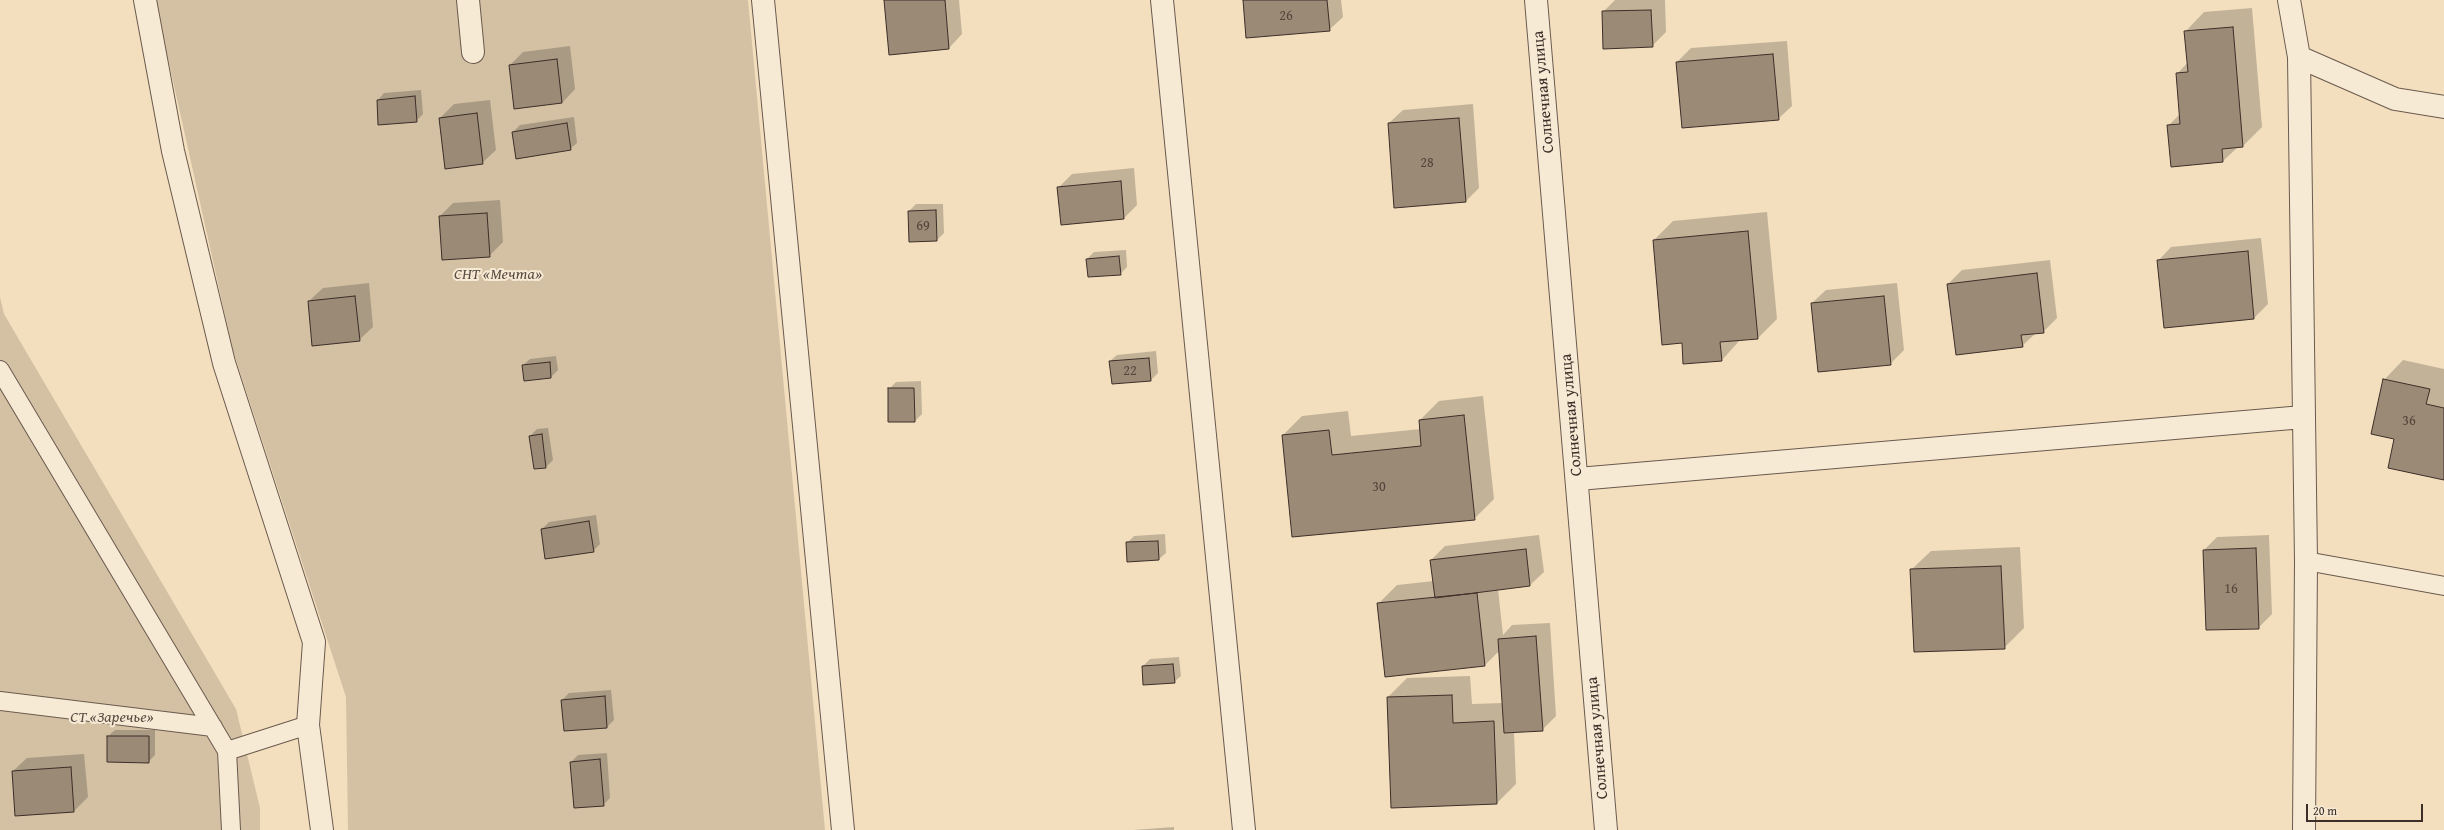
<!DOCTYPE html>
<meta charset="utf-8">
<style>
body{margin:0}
#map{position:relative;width:2444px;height:830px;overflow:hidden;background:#f3dfbe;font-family:"Gentium Book Plus",serif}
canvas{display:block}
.scale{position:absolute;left:2306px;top:804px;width:117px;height:18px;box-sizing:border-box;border:2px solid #3c2e28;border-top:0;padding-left:5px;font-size:12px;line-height:14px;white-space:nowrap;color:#3c2e28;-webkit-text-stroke:3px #f7ead5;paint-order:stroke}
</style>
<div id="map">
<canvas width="2444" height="830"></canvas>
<div class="scale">20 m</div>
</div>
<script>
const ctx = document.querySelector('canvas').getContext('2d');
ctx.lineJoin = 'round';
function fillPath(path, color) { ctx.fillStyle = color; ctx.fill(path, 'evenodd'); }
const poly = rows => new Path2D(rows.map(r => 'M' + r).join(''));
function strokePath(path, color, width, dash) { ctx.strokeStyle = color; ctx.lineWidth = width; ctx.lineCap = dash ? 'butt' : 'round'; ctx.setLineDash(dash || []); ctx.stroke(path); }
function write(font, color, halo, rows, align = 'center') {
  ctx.font = font + ' "Gentium Book Plus",serif'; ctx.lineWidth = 4; ctx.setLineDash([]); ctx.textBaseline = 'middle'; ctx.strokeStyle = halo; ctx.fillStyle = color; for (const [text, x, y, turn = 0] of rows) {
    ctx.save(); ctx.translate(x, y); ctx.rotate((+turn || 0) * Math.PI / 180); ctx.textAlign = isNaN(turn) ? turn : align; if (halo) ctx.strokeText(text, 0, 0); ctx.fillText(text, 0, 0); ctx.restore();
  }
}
fillPath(poly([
 [155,0,748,0,825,830,348,830,346,697,233,351],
 [0,297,4,314,236,709,260,808,260,830,0,830]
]), '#d4c1a4');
fillPath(poly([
 [885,0,959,0,962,34,949,48],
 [1244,0,1341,0,1343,17,1329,30],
 [1615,0,1665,0,1666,32,1652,46,1603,12],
 [2252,8,2262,127,2243,146,2238,147,2223,161,2168,126,2180,114,2177,74,2188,62,2185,32,2204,12],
 [1787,41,1792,106,1778,119,1677,62,1691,48],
 [570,46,575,89,562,103,510,65,523,52],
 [421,90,423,114,416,121,378,100,384,93],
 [490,100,496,150,482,163,440,118,454,104],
 [1473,104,1479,188,1466,201,1389,123,1403,110],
 [574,117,577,143,570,149,513,132,520,125],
 [1134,168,1137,205,1124,218,1058,188,1072,174],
 [500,200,503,242,489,256,440,216,453,203],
 [916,204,943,204,944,233,937,240,909,211],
 [1767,212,1777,319,1758,338,1741,339,1722,360,1683,342,1654,240,1673,221],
 [2261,238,2268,304,2254,318,2164,327,2158,261,2171,247],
 [1126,250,1127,267,1120,274,1087,259,1094,252],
 [2050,260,2057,318,2043,332,2036,333,2022,346,1948,284,1962,270],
 [369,283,373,327,359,340,309,301,323,288],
 [1897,283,1904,350,1890,364,1812,303,1826,290],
 [1156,351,1158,373,1151,380,1110,361,1117,355],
 [556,356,558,370,551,377,525,380,523,365,530,359],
 [2403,360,2444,369,2444,479,2395,438,2384,380],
 [921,381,922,414,915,421,889,389,896,382],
 [1483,396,1494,499,1474,519,1283,435,1302,416,1348,411,1351,436,1421,429,1420,420,1439,401],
 [548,428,553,460,546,467,530,436,537,429],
 [596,515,600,544,593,551,542,529,549,522],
 [1165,534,1166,553,1159,559,1127,543,1134,536],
 [1539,535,1544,572,1530,585,1498,589,1503,635,1512,625,1550,623,1556,716,1542,730,1514,732,1516,784,1497,803,1388,697,1407,678,1470,676,1472,704,1503,703,1500,650,1485,665,1386,676,1378,604,1397,585,1434,581,1431,560,1445,546],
 [2269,535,2272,614,2258,628,2204,550,2217,537],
 [2020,547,2024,628,2004,648,1911,570,1931,551],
 [1179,657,1181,676,1174,682,1143,666,1150,659],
 [611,690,614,720,607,727,562,700,569,693],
 [115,730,155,730,155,755,148,762,108,736],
 [607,753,610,798,603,805,571,762,578,755],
 [84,754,88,797,74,811,13,771,27,758],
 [1174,827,1174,830,1133,830]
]), '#0003');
const building = poly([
 [884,0,945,0,949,49,889,55,884,0],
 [1243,0,1327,0,1330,31,1246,38,1243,0],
 [1651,10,1653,47,1603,49,1602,11,1651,10],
 [2233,27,2243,147,2222,149,2223,162,2171,167,2167,125,2180,124,2176,73,2188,72,2184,31,2233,27],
 [1773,54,1779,120,1682,128,1676,62,1773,54],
 [557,59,562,103,514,109,509,65,557,59],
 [415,96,417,122,378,125,377,100,415,96],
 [477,113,483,164,445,169,439,118,477,113],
 [1459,118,1466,202,1394,208,1388,123,1459,118],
 [567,123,571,150,516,159,512,132,567,123],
 [1121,181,1124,219,1061,225,1057,187,1121,181],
 [936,210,937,241,909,242,908,211,936,210],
 [487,213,490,257,442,260,439,216,487,213],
 [1748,231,1758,339,1720,342,1722,361,1683,364,1682,343,1662,345,1653,240,1748,231],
 [2248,251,2254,319,2164,328,2157,260,2248,251],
 [1119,256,1121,275,1088,277,1086,259,1119,256],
 [2037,273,2044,333,2021,335,2023,347,1956,355,1947,284,2037,273],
 [355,296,360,341,312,346,308,301,355,296],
 [1884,296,1891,365,1818,372,1811,303,1884,296],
 [1149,358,1151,381,1112,384,1109,361,1149,358],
 [550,362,551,378,524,381,522,365,550,362],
 [2383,379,2430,389,2426,404,2444,408,2444,480,2388,468,2394,439,2371,434,2383,379],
 [888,388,914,388,915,422,888,422,888,388],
 [1464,415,1475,520,1292,537,1282,435,1329,430,1332,455,1421,446,1419,420,1464,415],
 [542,434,546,468,534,469,529,436,542,434],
 [589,521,594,552,545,559,541,529,589,521],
 [1158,541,1159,560,1127,562,1126,542,1158,541],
 [2256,548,2259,629,2206,630,2203,550,2256,548],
 [1526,549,1530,586,1435,598,1430,560,1526,549],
 [2001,566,2005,649,1914,652,1910,569,2001,566],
 [1477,593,1485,666,1385,677,1377,603,1477,593],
 [1536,636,1543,731,1504,733,1498,639,1536,636],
 [1173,664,1175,683,1143,685,1142,666,1173,664],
 [1452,695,1453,723,1494,721,1497,804,1391,808,1387,697,1452,695],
 [605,696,607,728,564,731,561,700,605,696],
 [107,736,149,736,149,763,107,762,107,736],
 [600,759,604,806,574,808,570,762,600,759],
 [71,767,74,812,15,816,12,771,71,767]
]);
fillPath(building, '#9b8a76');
strokePath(building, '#3c2e28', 1);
const lane = poly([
 [0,370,227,751,231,830],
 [2306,561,2444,586],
 [0,701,213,727],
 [227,751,308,725]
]);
const street = poly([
 [145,0,173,151,224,363,314,642,308,725,322,830],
 [468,0,473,52],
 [763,0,843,830],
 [1162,0,1244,830],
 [1536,0,1606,830],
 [2289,0,2299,57,2306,561,2304,830],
 [2299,57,2395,99,2444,107],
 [1578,479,2303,417]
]);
strokePath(lane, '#6a5a4e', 20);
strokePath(street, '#6a5a4e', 24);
strokePath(lane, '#f7ead5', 18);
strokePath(street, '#f7ead5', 22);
write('14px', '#54453c', null, [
 ["26",1286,16],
 ["28",1427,163],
 ["69",923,226],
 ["22",1130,371],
 ["36",2409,421],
 ["30",1379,487],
 ["16",2231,589]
]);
write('16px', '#3c2e28', '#f7ead5', [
 ["Солнечная улица",1544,92,-95],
 ["Солнечная улица",1572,415,-95],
 ["Солнечная улица",1598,738,-95]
]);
write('italic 16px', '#5a4b41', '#f7ead5', [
 ["СНТ «Мечта»",498,275],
 ["СТ «Заречье»",112,718]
]);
</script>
